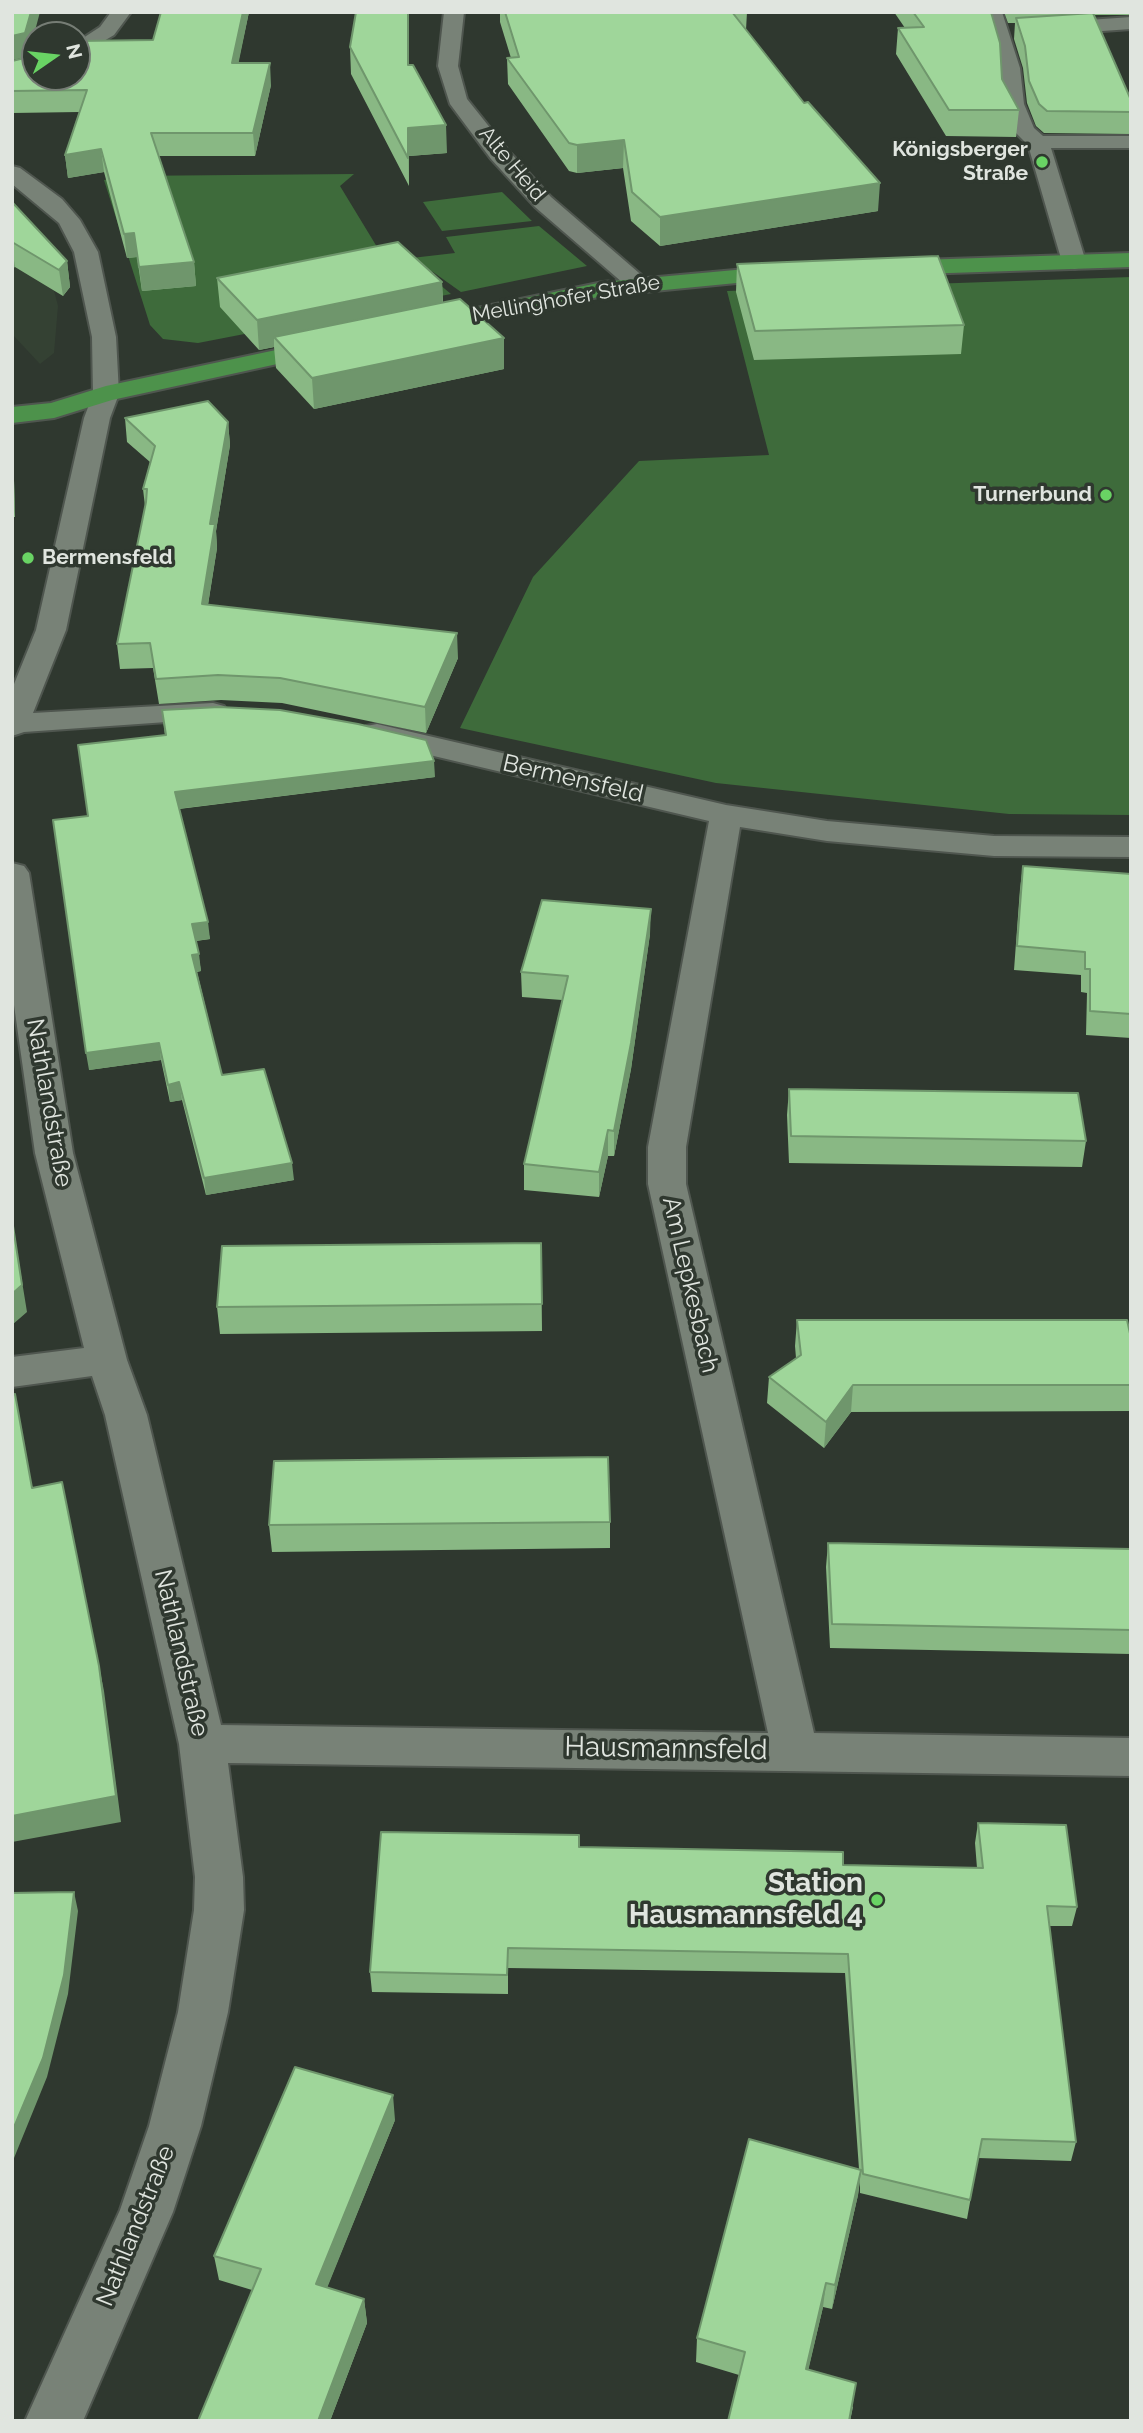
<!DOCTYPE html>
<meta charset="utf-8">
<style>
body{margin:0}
#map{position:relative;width:1143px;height:2433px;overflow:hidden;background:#2f382f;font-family:Raleway,sans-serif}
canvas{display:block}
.frame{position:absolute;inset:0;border:14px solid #e0e5df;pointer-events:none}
.north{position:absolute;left:21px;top:21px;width:70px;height:70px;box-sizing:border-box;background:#2f382f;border:2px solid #767d75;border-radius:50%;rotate:76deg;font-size:19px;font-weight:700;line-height:28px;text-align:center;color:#e0e5df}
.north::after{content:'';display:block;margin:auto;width:24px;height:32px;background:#69d364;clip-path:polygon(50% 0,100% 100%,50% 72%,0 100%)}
</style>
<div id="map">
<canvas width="1143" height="2433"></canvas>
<div class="frame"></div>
<div class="north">N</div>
</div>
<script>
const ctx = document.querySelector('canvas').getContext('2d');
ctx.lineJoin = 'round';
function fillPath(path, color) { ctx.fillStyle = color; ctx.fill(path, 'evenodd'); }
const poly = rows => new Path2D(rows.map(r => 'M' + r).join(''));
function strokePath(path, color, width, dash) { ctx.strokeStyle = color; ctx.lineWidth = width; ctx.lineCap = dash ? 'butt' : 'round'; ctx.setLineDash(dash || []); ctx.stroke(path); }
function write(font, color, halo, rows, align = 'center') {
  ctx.font = font + ' Raleway,sans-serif'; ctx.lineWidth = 7; ctx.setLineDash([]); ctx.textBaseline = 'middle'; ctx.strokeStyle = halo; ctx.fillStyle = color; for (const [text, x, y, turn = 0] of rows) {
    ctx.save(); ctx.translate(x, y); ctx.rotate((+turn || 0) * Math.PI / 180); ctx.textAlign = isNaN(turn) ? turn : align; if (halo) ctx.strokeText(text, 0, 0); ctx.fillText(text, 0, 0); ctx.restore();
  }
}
fillPath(poly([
 [12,255,48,267,58,306,54,353,40,364,12,334]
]), '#344133');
fillPath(poly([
 [354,174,340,186,391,270,433,279,451,294,198,343,163,339,150,325,104,180,121,176],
 [502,192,532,221,442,231,423,202],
 [539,226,587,266,461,292,433,272,403,259,455,253,446,237],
 [1131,277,1131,815,1009,814,716,783,460,728,533,577,639,461,769,455,727,291]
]), '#3e6b3b');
const minor = poly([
 [111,12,131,12,114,35,77,57,77,42,100,27,111,12],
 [444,12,464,12,458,66,467,99,507,149,551,197,646,279,650,284,646,289,630,289,535,207,491,159,450,104,438,66,444,12],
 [982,12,1002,12,1020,68,1024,104,1034,128,1043,136,1131,136,1131,148,1051,148,1086,262,1082,267,1074,269,1066,267,1062,262,1028,145,1014,131,1002,104,1000,68,982,12],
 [1131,17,1131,29,1046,35,1036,29,1046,23,1131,17],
 [12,166,20,168,62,199,80,220,98,252,116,337,119,394,110,418,66,630,33,713,213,703,224,706,228,712,224,718,24,732,12,736,12,689,36,630,84,418,93,394,92,337,74,252,59,223,12,184,12,166],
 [377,724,726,805,827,821,994,836,1131,837,1131,857,994,856,827,841,740,827,686,1147,686,1184,814,1733,1131,1738,1131,1776,228,1763,243,1877,244,1910,228,2012,201,2126,173,2212,83,2421,25,2421,120,2210,149,2126,178,2012,194,1910,195,1877,179,1744,105,1415,92,1376,12,1387,12,1357,84,1348,35,1153,12,991,12,863,24,866,29,873,73,1153,127,1360,147,1415,221,1725,768,1733,648,1184,648,1147,709,821,366,740,362,733,366,726,377,724]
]);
const major = poly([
 [1131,253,1131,267,889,275,881,273,877,268,881,263,889,261,1131,253],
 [790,265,798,267,802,272,798,277,603,296,428,332,419,330,416,325,419,320,428,318,603,282,790,265],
 [328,339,337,341,340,346,337,351,112,400,54,418,12,423,12,407,51,403,106,386,328,339]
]);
strokePath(minor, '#4f564f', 4);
strokePath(major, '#4f564f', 4);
fillPath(minor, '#788277');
fillPath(major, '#4d924b');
fillPath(poly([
 [249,12,238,63,271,85,255,156,159,156,194,262,196,286,142,291,137,257,127,258,104,172,68,178,65,155,79,112,12,113,12,61,153,40],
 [408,12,409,65,447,153,409,156,409,186,351,74,350,47],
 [500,12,747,12,746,30,878,211,660,246,631,221,623,168,577,173,569,171,508,84,507,58,511,58,500,22],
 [894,12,991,12,1002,79,1019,110,1016,137,946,136,896,54,898,28,905,28],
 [1004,12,1131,12,1131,15,1094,15,1131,100,1131,134,1044,133,1036,126,1027,103,1023,68,1014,39,1015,23,1008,23],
 [12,202,67,261,70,287,63,296,15,267,12,268],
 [737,264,964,325,961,354,754,360,736,292],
 [217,278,442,282,443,302,504,338,504,369,314,409,276,368,274,347,259,350,220,307],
 [125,418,228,422,230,445,216,531,217,548,208,605,458,658,426,733,282,703,221,700,159,704,153,668,120,669,117,644,145,506,143,489,150,462,127,442],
 [12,470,14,480,15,517,12,517],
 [162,710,435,777,179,809,210,939,196,941,201,971,197,972,222,1075,294,1180,206,1195,182,1100,170,1102,161,1060,89,1070,88,816,165,735],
 [1023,866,1131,874,1131,1038,1086,1035,1087,993,1081,992,1081,975,1014,970,1020,889],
 [650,934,631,1069,614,1156,608,1156,599,1197,524,1190,524,1164,562,1000,522,997,521,972],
 [789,1089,1086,1141,1082,1167,789,1163,787,1115],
 [541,1243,542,1331,220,1334,217,1307],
 [797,1320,1131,1338,1131,1411,851,1412,824,1448,767,1403,769,1377,796,1358,795,1346],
 [610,1522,610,1548,272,1552,269,1525],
 [828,1543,1131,1549,1131,1654,830,1648,826,1567],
 [978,1823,1077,1907,1072,1926,1049,1926,1076,2142,1071,2161,978,2158,967,2219,860,2193,860,2181,858,2195,832,2309,823,2307,808,2370,853,2407,850,2421,728,2421,739,2375,696,2362,697,2338,859,2169,845,1973,508,1968,508,1994,372,1992,370,1972,579,1847,843,1865,977,1868,975,1843],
 [395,2120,327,2287,364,2299,367,2323,330,2421,198,2421,252,2290,219,2280,214,2256]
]), '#89b884');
fillPath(poly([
 [31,12,40,12,28,57,12,60,12,36],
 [243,12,249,12,234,85,232,63],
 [408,12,409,26,409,92,408,65],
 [270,63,271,85,255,156,253,133],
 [446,125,447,153,409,156,409,186,408,128],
 [624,140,623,168,577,173,577,145],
 [101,149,104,172,68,178,65,155],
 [880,183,878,211,660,246,660,217],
 [134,233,137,257,127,258,124,234],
 [12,246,15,267,12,268],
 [67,261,70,287,63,296,59,270],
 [194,262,196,286,142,291,139,267],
 [442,282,443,312,274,337,274,347,259,350,257,320],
 [504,338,504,369,314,409,312,378],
 [228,422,230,445,216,531,217,548,204,629,202,604,210,524],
 [12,470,14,480,15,517,12,498],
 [457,633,458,658,426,733,425,707],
 [434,761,435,777,177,809,175,792],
 [651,909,650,934,631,1069,614,1156,614,1131],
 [208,922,210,939,194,941,192,924],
 [199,954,201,971,194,972,192,955],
 [159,1043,161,1060,89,1070,86,1053],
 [179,1082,182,1100,170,1102,168,1085],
 [608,1130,608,1156,599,1197,599,1172],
 [292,1163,294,1180,206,1195,204,1178],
 [13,1226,27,1312,12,1325,12,1294],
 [853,1385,851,1412,824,1448,826,1422],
 [99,1666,104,1691,121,1822,12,1842,12,1816],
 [74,1892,78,1911,68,1994,47,2077,12,2163,12,2132],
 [393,2095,395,2120,319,2308,316,2284],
 [861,2170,858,2195,832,2309,835,2285],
 [826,2283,823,2307,803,2393,806,2369],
 [364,2299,367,2323,330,2421,318,2421],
 [856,2383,850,2421,849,2421]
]), '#6f966c');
const building = poly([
 [12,12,31,12,25,33,12,36,12,12],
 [161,12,243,12,232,63,270,63,253,133,151,133,194,262,139,267,134,233,124,234,101,149,65,155,87,90,12,91,12,61,33,56,35,41,35,77,77,77,77,41,153,40,161,12],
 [356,12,408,12,408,65,413,65,446,125,408,128,408,158,350,47,356,12],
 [505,12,732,12,804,103,808,102,880,183,660,217,632,192,624,140,577,145,569,143,507,58,519,57,505,12],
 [913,12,991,12,1000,43,1002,79,1019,110,949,110,898,28,924,27,913,12],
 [1093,13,1131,100,1131,112,1047,111,1039,104,1029,81,1025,46,1016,18,1093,13],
 [12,202,67,261,59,270,12,242,12,202],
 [398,242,442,282,257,320,217,278,398,242],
 [938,256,964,325,755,331,737,264,938,256],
 [460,299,504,338,312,378,274,337,460,299],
 [208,401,228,422,210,524,215,524,202,604,457,633,425,707,280,678,218,675,156,679,150,643,117,644,146,502,147,489,143,489,155,446,125,418,208,401],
 [219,707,280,710,358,724,426,740,434,761,175,792,208,922,192,924,199,954,192,955,222,1075,264,1069,292,1163,204,1178,179,1082,168,1085,159,1043,86,1053,53,820,88,816,78,745,166,735,162,710,219,707],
 [1023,866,1131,874,1131,1014,1090,1011,1090,969,1085,969,1085,952,1017,946,1023,866],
 [542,900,651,909,631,1043,614,1131,608,1130,599,1172,524,1164,568,976,521,972,542,900],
 [789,1089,1078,1093,1086,1141,791,1136,789,1089],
 [13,1226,22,1285,12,1294,12,1227,13,1226],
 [541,1243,542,1304,217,1307,222,1246,541,1243],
 [797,1320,1127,1320,1131,1338,1131,1385,853,1385,826,1422,769,1377,801,1355,797,1320],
 [15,1394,32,1488,62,1482,99,1666,116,1796,12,1816,12,1395,15,1394],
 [608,1457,610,1522,269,1525,274,1461,608,1457],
 [828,1543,1131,1549,1131,1630,832,1624,828,1543],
 [978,1823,1066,1825,1077,1907,1047,1906,1076,2142,982,2139,970,2200,863,2174,848,1954,508,1948,507,1975,370,1972,381,1832,579,1835,579,1847,843,1852,843,1865,983,1868,978,1823],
 [74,1892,64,1975,43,2058,12,2132,12,1893,74,1892],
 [295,2067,393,2095,316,2284,364,2299,318,2421,198,2421,261,2269,214,2256,295,2067],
 [749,2139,861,2170,835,2285,826,2283,806,2369,856,2383,849,2421,728,2421,745,2352,697,2338,749,2139]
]);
fillPath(building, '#9fd69a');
strokePath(building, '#6f966c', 2);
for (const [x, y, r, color] of [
 [1042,162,7,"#69d364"],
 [1106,495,7,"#69d364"],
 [28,558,7,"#69d364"],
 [877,1900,7,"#69d364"]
]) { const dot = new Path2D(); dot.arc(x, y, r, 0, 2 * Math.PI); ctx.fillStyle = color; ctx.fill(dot); strokePath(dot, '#2f382f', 2.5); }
write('bold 21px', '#e0e5df', '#2f382f', [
 ["Königsberger",1028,150],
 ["Straße",1028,174],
 ["Turnerbund",1092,495],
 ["Bermensfeld",42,558,"left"]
], 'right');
write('21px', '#e0e5df', '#2f382f', [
 ["Alte Heid",512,164,50],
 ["Mellinghofer Straße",566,299,-10]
]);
write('24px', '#e0e5df', '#2f382f', [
 ["Bermensfeld",573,779,13],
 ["Nathlandstraße",49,1103,80],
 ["Am Lepkesbach",690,1285,77],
 ["Nathlandstraße",181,1653,77],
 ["Nathlandstraße",136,2226,-68]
]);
write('28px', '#e0e5df', '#2f382f', [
 ["Hausmannsfeld",666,1749,1]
]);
write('bold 28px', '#e0e5df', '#2f382f', [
 ["Station",863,1884],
 ["Hausmannsfeld 4",863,1916]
], 'right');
</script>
